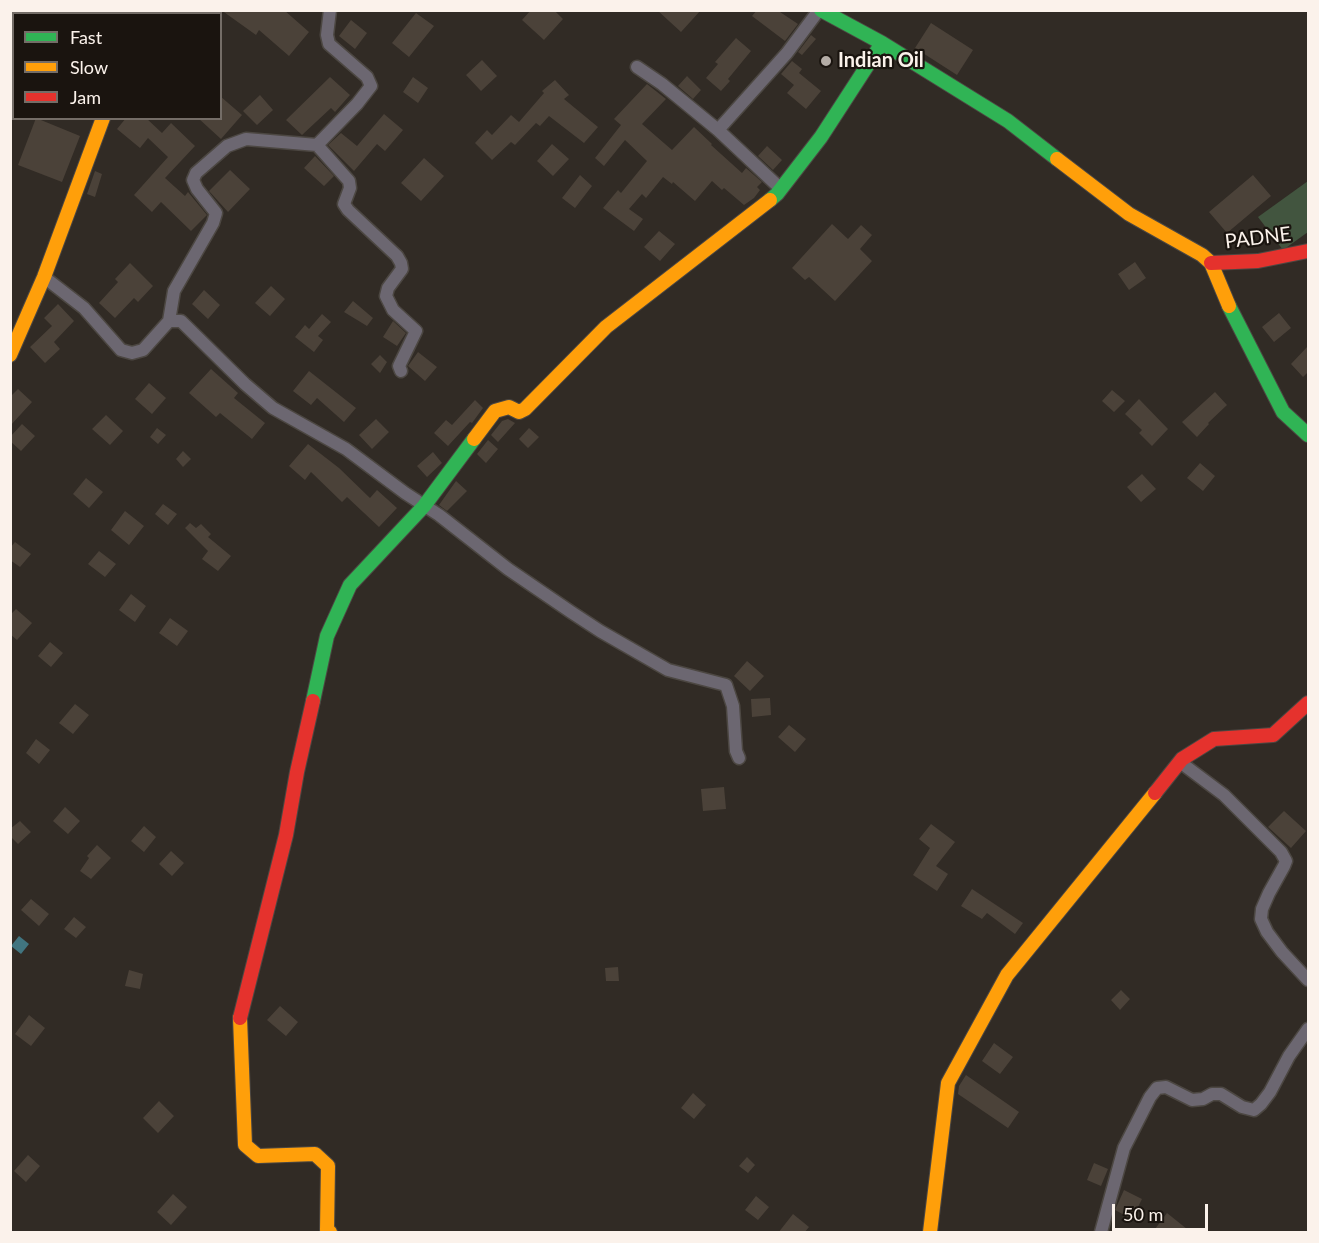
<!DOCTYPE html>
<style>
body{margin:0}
#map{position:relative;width:1319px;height:1243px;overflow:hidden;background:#312b25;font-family:Lato,sans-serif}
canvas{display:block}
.frame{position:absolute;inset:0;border:12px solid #fbf2eb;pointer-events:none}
.legend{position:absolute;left:12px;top:12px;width:210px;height:108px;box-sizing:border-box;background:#1a140f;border:2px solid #746d67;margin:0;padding:8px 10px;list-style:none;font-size:18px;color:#fbf2eb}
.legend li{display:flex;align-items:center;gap:12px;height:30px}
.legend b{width:30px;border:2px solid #746d67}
.scale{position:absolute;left:1112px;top:1204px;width:96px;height:27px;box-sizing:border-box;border:3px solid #fbf2eb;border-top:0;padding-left:8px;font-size:18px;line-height:21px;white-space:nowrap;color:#fbf2eb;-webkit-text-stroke:4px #1a140f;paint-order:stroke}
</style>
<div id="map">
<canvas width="1319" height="1243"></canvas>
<div class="frame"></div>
<ul class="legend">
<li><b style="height:8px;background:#30b455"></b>Fast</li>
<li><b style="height:8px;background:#ff9f0a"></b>Slow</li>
<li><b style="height:8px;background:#e5322d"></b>Jam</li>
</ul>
<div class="scale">50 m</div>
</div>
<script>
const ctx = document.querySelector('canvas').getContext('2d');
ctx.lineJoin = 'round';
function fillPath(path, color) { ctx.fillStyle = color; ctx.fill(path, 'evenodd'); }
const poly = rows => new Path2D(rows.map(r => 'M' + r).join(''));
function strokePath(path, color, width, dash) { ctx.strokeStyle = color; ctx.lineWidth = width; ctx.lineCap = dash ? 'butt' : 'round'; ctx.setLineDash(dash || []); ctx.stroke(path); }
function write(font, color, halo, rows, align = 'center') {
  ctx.font = font + ' Lato,sans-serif'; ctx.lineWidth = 4.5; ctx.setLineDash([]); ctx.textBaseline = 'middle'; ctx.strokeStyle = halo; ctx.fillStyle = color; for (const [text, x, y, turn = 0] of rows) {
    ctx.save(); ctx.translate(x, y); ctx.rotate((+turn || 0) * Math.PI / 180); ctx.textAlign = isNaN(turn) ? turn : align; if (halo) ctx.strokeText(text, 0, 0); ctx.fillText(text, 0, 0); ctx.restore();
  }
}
fillPath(poly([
 [1308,181,1308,232,1283,250,1258,217]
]), '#42553f');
fillPath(poly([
 [19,936,29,944,21,954,11,946]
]), '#417580');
fillPath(poly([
 [221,10,284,10,309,32,289,56,259,30,256,35],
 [531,10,554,10,563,19,544,40,522,20],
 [657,10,701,10,681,32],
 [757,10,777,10,798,24,785,41,752,16],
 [416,13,434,26,409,57,392,43],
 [351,20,367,33,355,49,339,36],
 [931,23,973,50,957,75,915,48],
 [811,35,816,39,802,55,798,52],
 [736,38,751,51,728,79,730,81,721,91,706,78,718,64,715,62],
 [482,60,497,76,481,91,466,75],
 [792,61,802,69,799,73,821,91,806,109,787,93,794,85,781,74],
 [687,76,701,90,693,99,678,86],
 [330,77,350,95,335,112,331,108,302,135,286,120],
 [413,77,428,88,418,103,403,92],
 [555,80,569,95,564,99,598,127,584,143,549,116,540,126,536,123,515,145,511,142,492,160,475,143,487,130,492,135,511,115,519,122,544,93,542,91],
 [647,84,666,99,642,124,672,150,694,127,712,144,711,145,742,173,746,168,762,182,757,187,760,190,754,198,744,205,724,188,722,190,712,181,695,201,673,182,672,184,663,177,646,198,642,194,629,209,643,219,634,231,603,208,618,190,621,193,647,161,625,140,604,166,595,158,621,125,614,119],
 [260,95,273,110,257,125,243,111],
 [220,96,242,115,221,139,198,118,220,118],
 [384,114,403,130,385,151,377,144,354,171,328,145,341,133,357,146],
 [36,118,80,136,62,182,18,165],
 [126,118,146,118,162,133,171,123,195,146,165,178,185,196,188,192,207,215,191,231,161,202,152,212,134,195,168,157,148,138,140,148,117,129],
 [552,144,569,159,553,176,537,161],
 [767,146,782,160,773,170,758,156],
 [315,156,334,176,324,186,304,168],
 [424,158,444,176,421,201,401,183],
 [230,170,250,189,228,212,209,191],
 [95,171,102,174,95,197,87,194],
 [580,175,592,186,575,208,562,198],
 [1253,175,1271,196,1227,233,1209,212],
 [832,224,848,239,861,225,872,235,860,249,872,261,835,301,809,277,805,280,792,268],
 [659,231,675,244,660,261,644,247],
 [1135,262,1146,278,1129,290,1118,274],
 [130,263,153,286,138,302,134,298,115,318,99,303,118,282,115,279],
 [271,286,285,299,270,316,255,303],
 [204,290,220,305,208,319,192,304],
 [353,301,373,318,367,326,344,312],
 [58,304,74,321,54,342,60,349,45,363,30,347,52,326,44,318],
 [1279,313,1291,328,1274,342,1262,327],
 [322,314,331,322,318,336,323,340,314,352,295,337,305,325,309,329],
 [393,321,406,333,397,346,383,337],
 [1308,346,1308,372,1303,377,1291,364],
 [418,352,437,367,425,381,408,366],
 [380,355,387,362,380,373,371,364],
 [211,369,238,393,234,398,265,423,252,439,220,413,216,417,189,393],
 [309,371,356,408,344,422,317,398,311,405,293,391],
 [149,383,166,398,152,414,135,399],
 [18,389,32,402,10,426,10,397],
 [1112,390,1125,401,1114,412,1102,401],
 [1215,392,1227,405,1208,423,1209,424,1197,437,1182,422],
 [1139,399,1168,429,1152,446,1139,433,1142,430,1125,414],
 [475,400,483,408,472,423,470,422,448,446,434,433,446,420,452,425],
 [106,415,123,431,110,445,92,429],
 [376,419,389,432,372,449,359,435],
 [508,419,515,423,498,442,491,435,502,421],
 [22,424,35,436,21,451,10,441,10,437],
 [157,428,166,435,158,444,150,437],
 [529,428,539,437,528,448,519,439],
 [488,440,498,449,486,463,477,454],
 [308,444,339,468,370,498,377,490,397,508,379,527,347,497,342,502,311,472,305,480,289,466],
 [183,451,191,459,183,467,176,459],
 [433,452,442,463,427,477,417,466],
 [1200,463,1215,476,1203,491,1187,478],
 [1142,474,1156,489,1141,502,1127,487],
 [86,478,103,492,89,508,73,494],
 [456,481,467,491,447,511,439,505],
 [163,504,177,514,168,525,155,514],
 [125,511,144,526,129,545,111,530],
 [190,523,196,528,201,524,211,534,208,537,231,556,218,571,202,559,208,551,185,528],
 [15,542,31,554,20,567,10,560,10,548],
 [99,551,116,564,105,577,88,564],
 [131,594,146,606,135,622,119,610],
 [16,609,32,623,17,640,10,634,10,615],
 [170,618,188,631,177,646,159,633],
 [50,642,63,653,51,667,38,656],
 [747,661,764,676,750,691,734,676],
 [770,698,771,715,752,717,751,699],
 [75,704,89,715,73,734,59,723],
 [789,725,806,739,795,752,778,737],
 [36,739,50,750,39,764,26,753],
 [724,787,726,809,703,811,701,789],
 [65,807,80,821,68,834,53,821],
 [1284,811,1306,831,1291,848,1268,827],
 [20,821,31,832,18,844,10,836,10,829],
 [931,824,955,842,936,866,948,874,937,891,913,875,930,848,919,839],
 [144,826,156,837,144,852,131,841],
 [97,845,111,858,91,879,80,871,89,858,87,856],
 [171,851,184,863,172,876,159,864],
 [972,889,1023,923,1015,934,987,913,982,919,961,906],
 [31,899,49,914,39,926,21,910],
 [74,917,86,927,76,938,64,929],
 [618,967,619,981,606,981,605,968],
 [129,970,143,974,140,989,125,986],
 [1121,990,1130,999,1120,1010,1111,1000],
 [280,1006,298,1022,286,1036,267,1020],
 [29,1015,45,1028,31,1046,15,1034],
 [994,1043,1013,1057,1000,1074,982,1061],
 [966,1075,1019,1112,1008,1128,958,1094,959,1086],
 [693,1093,706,1105,694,1119,681,1108],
 [159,1101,174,1116,158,1133,143,1118],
 [28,1155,40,1166,26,1182,14,1171],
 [747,1157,755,1165,748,1173,739,1166],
 [1094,1163,1108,1169,1101,1186,1087,1180],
 [1124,1190,1142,1199,1132,1219,1115,1210],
 [173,1194,187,1207,171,1225,157,1212],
 [756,1196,769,1207,758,1220,745,1210],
 [1167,1213,1192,1233,1152,1233],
 [793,1214,809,1227,804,1233,778,1233]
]), '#4b4239');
const street = poly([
 [637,67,662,84,718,130,787,53,819,10],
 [718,130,781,189],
 [317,145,349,181,350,188,344,204,348,210,397,256,401,263,402,269,388,288,386,296,393,310,416,331,399,366,401,371],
 [44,277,84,308,121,350,132,353,143,350,169,321,181,321,245,384,273,408,346,449,405,493,439,515,508,569,571,612,600,631,668,670,726,685,733,706,736,751,739,758],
 [169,321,174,291,213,223,216,213,197,189,193,180,196,173,227,146,246,139,317,145,357,104,371,86,367,77,329,44,327,35,330,10],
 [1180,762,1224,795,1281,852,1286,861,1284,866,1269,893,1262,909,1261,919,1267,932,1282,952,1308,980],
 [1101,1232,1124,1148,1150,1097,1157,1088,1166,1087,1192,1100,1203,1099,1212,1094,1221,1094,1242,1107,1254,1110,1261,1104,1270,1092,1289,1056,1308,1029]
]);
const fast = poly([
 [821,10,882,43,1008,121,1057,159],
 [142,14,144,10],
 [770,200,777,194,821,137,882,43],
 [1229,306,1283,412,1308,435],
 [313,701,327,636,350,585,424,506,474,439]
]);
const slow = poly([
 [1057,159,1129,214,1202,255,1211,263,1229,306],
 [10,355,44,277,103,118],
 [474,439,495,411,509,407,519,412,525,409,606,327,770,200],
 [240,1018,245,1145,258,1156,315,1154,328,1166,327,1230,330,1232],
 [930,1232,948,1083,1007,975,1155,793]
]);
const jam = poly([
 [1211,263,1258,261,1308,251],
 [1155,793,1182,759,1214,739,1273,735,1308,703],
 [240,1018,286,835,297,772,313,701]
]);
strokePath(street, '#4c4742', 15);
strokePath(fast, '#4c4742', 16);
strokePath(slow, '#4c4742', 16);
strokePath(jam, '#4c4742', 16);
strokePath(street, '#6c6771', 12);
strokePath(fast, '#30b455', 14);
strokePath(slow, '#ff9f0a', 14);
strokePath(jam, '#e5322d', 14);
const rail = poly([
 [18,14,19,10],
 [10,32,14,24]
]);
strokePath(rail, '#686465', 6);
strokePath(rail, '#1a140f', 4, [11]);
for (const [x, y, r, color] of [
 [826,61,6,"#b4aca6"]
]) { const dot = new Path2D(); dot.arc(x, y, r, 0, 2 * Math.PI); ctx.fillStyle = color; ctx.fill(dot); strokePath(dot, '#1a140f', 2); }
write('bold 20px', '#fbf2eb', '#1a140f', [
 ["Indian Oil",838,61]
], 'left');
write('20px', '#fbf2eb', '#1a140f', [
 ["PADNE",1258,238,-7]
]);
</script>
